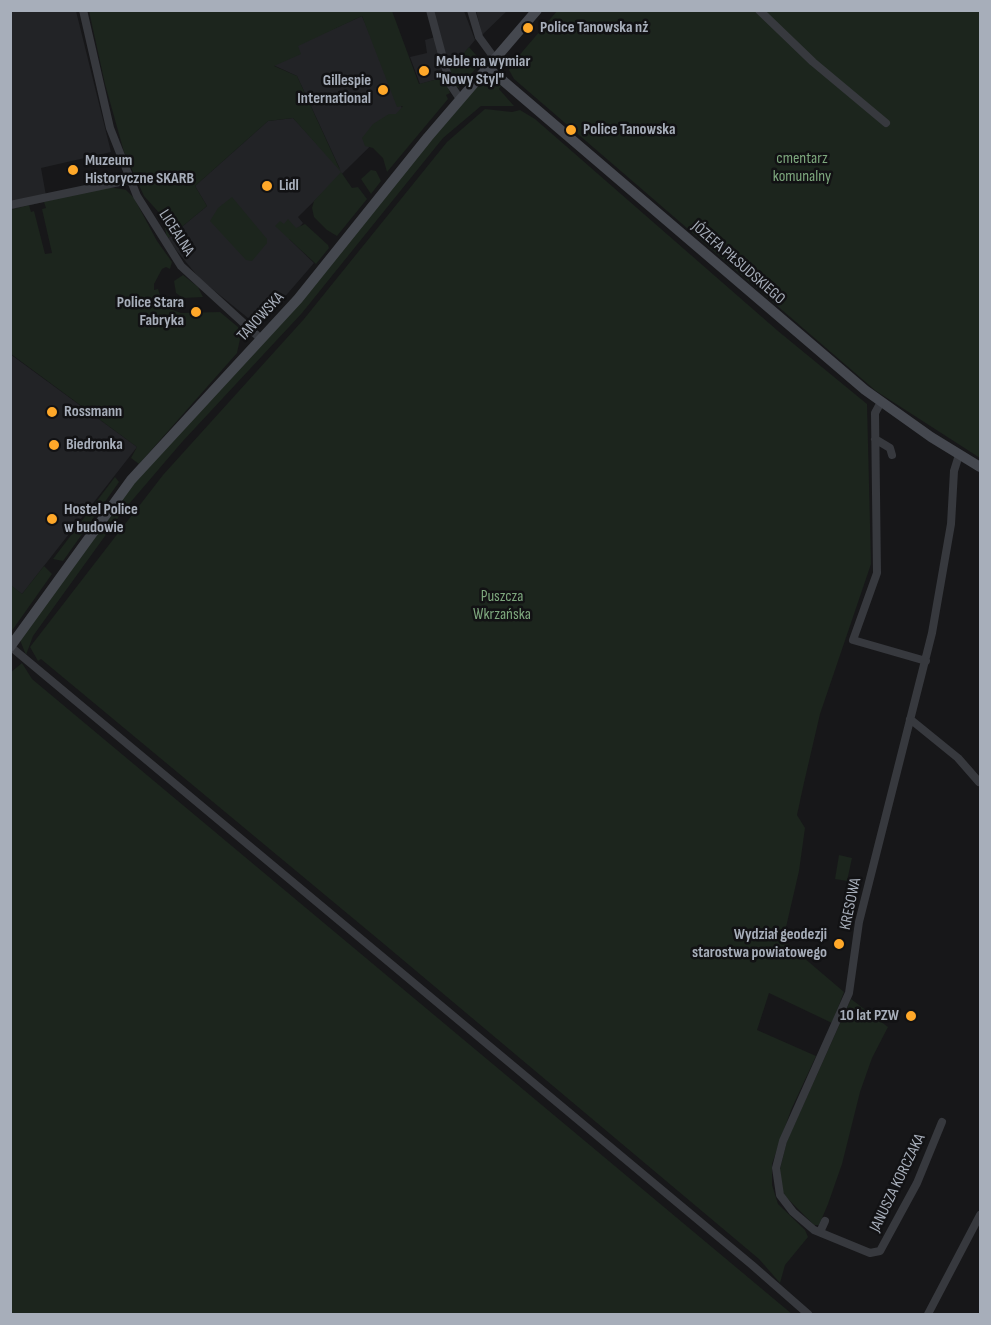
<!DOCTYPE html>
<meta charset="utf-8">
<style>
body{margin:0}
#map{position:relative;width:991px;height:1325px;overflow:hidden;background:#171719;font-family:"Sofia Sans Condensed",sans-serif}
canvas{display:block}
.frame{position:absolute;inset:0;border:12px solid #a7aeba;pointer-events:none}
</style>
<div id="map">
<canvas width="991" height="1325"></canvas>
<div class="frame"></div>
</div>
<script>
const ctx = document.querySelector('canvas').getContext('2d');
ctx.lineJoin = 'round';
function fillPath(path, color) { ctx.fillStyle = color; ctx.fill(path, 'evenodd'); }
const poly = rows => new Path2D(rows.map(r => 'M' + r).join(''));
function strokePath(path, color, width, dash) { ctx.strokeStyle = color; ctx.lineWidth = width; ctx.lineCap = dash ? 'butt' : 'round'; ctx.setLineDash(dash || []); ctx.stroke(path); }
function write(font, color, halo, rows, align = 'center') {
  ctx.font = font + ' "Sofia Sans Condensed",sans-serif'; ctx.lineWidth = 5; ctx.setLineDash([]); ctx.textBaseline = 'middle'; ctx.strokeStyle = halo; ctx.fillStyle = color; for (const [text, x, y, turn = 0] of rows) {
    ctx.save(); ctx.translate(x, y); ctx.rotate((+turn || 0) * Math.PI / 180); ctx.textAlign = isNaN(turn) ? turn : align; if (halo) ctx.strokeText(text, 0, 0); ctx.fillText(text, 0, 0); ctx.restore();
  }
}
fillPath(poly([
 [476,10,507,11,482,35],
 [10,11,76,11,111,152,41,168,47,201,11,210],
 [433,11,464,11,475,40,456,63,447,64],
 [362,16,404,113,298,217,303,223,289,239,314,263,270,314,260,319,248,318,200,279,167,239,207,206,195,186,268,121,293,118,340,169,297,76,273,65,297,45],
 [435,37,445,77,420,84,410,57,427,53,425,40],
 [10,354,137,447,22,594,10,585]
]), '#222326');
fillPath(poly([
 [89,11,392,11,419,84,445,77,450,93,446,95,448,99,387,172,383,158,373,148,365,146,362,138,373,124,389,114,396,114,403,106,397,107,362,16,298,46,301,54,274,66,297,76,341,172,352,188,358,187,367,199,337,236,327,230,314,217,312,208,314,201,341,172,293,118,268,121,195,186,207,206,167,239,163,217,144,196,124,152,105,84],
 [557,11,980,11,980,458,876,391,514,79,509,70,511,65],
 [469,47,482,62,458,88,452,82,447,64,456,62],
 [490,82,501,86,499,89,514,106,481,106,443,138,302,313,182,442,123,511,33,636,26,655,20,640,120,499,475,88],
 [485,109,512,112,520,110,535,119,778,331,867,404,871,564,820,714,803,787,797,815,805,828,799,871,783,940,844,992,832,1023,769,993,757,1030,816,1056,791,1110,772,1164,772,1185,778,1204,805,1230,808,1237,785,1265,780,1283,759,1259,384,944,41,659,38,661,30,647,163,475,304,319,447,142],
 [371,170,376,171,381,181,371,194,361,179],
 [103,186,126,190,134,198,157,241,172,262,170,269,166,267,162,269,154,284,154,290,158,289,161,298,167,308,181,313,220,312,238,327,240,339,237,353,139,464,131,458,137,447,11,354,11,210,29,205,31,212,34,211,45,254,52,253,42,209,46,208,44,202],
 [232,197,267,239,267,243,252,261,246,260,210,221,218,208],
 [288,219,296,228,305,224,328,245,329,248,316,264,275,226,280,221,284,224],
 [183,275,198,287,203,297,183,298,176,293,174,281],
 [115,477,119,482,63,561,53,559],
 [44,566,52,574,11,632,11,585,22,594],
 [22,663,32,679,792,1314,11,1314,10,673],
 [839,855,852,858,847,881,835,879],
 [851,999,888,1027,872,1058,860,1092,842,1164,828,1204,819,1225,814,1225,786,1197,781,1189,780,1169,787,1141]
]), '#1c251d');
strokePath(poly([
 [83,10,110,128,137,196,181,266,261,339],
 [430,10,450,84,460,99],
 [471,10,479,37,495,59],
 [759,10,813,62,886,123],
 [10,205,129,180],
 [881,402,875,413,877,573,853,640,926,661],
 [875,439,890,448,892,455],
 [11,647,752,1265,808,1314],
 [910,719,958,758,979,782],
 [942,1122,917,1183,880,1251,870,1253,814,1230,793,1212,780,1195,776,1168,783,1141,849,993,859,922,932,633,951,524,954,471,959,455],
 [820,1232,825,1221],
 [928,1314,980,1215]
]), '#37393e', 8);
strokePath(poly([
 [487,67,865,390,931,437,980,467],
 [10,647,131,480,298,299,428,137,537,10]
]), '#45484f', 10);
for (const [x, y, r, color] of [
 [528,28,6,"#ffa829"],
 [424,71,6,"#ffa829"],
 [383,90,6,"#ffa829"],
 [571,130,6,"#ffa829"],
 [73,170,6,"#ffa829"],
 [267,186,6,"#ffa829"],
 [196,312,6,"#ffa829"],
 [52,412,6,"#ffa829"],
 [54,445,6,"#ffa829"],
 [52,519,6,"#ffa829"],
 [839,944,6,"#ffa829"],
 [911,1016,6,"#ffa829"]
]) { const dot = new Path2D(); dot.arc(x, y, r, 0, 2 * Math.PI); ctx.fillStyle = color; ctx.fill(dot); strokePath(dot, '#121214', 2); }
write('bold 16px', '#a7aeba', '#121214', [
 ["Police Tanowska nż",540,28],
 ["Meble na wymiar",436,62],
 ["\"Nowy Styl\"",436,80],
 ["Gillespie",371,81,"right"],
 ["International",371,99,"right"],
 ["Police Tanowska",583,130],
 ["Muzeum",85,161],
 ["Historyczne SKARB",85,179],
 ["Lidl",279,186],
 ["Police Stara",184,303,"right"],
 ["Fabryka",184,321,"right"],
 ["Rossmann",64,412],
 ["Biedronka",66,445],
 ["Hostel Police",64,510],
 ["w budowie",64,528],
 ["Wydział geodezji",827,935,"right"],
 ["starostwa powiatowego",827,953,"right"],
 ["10 lat PZW",899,1016,"right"]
], 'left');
write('16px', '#7da77d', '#121214', [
 ["cmentarz",802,159],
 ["komunalny",802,177],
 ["Puszcza",502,597],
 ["Wkrzańska",502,615]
]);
write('16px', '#a7aeba', '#121214', [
 ["LICEALNA",176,233,57],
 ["JÓZEFA PIŁSUDSKIEGO",738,263,41],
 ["TANOWSKA",261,317,-47],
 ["KRESOWA",851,904,-78],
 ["JANUSZA KORCZAKA",898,1183,-64]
]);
</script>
